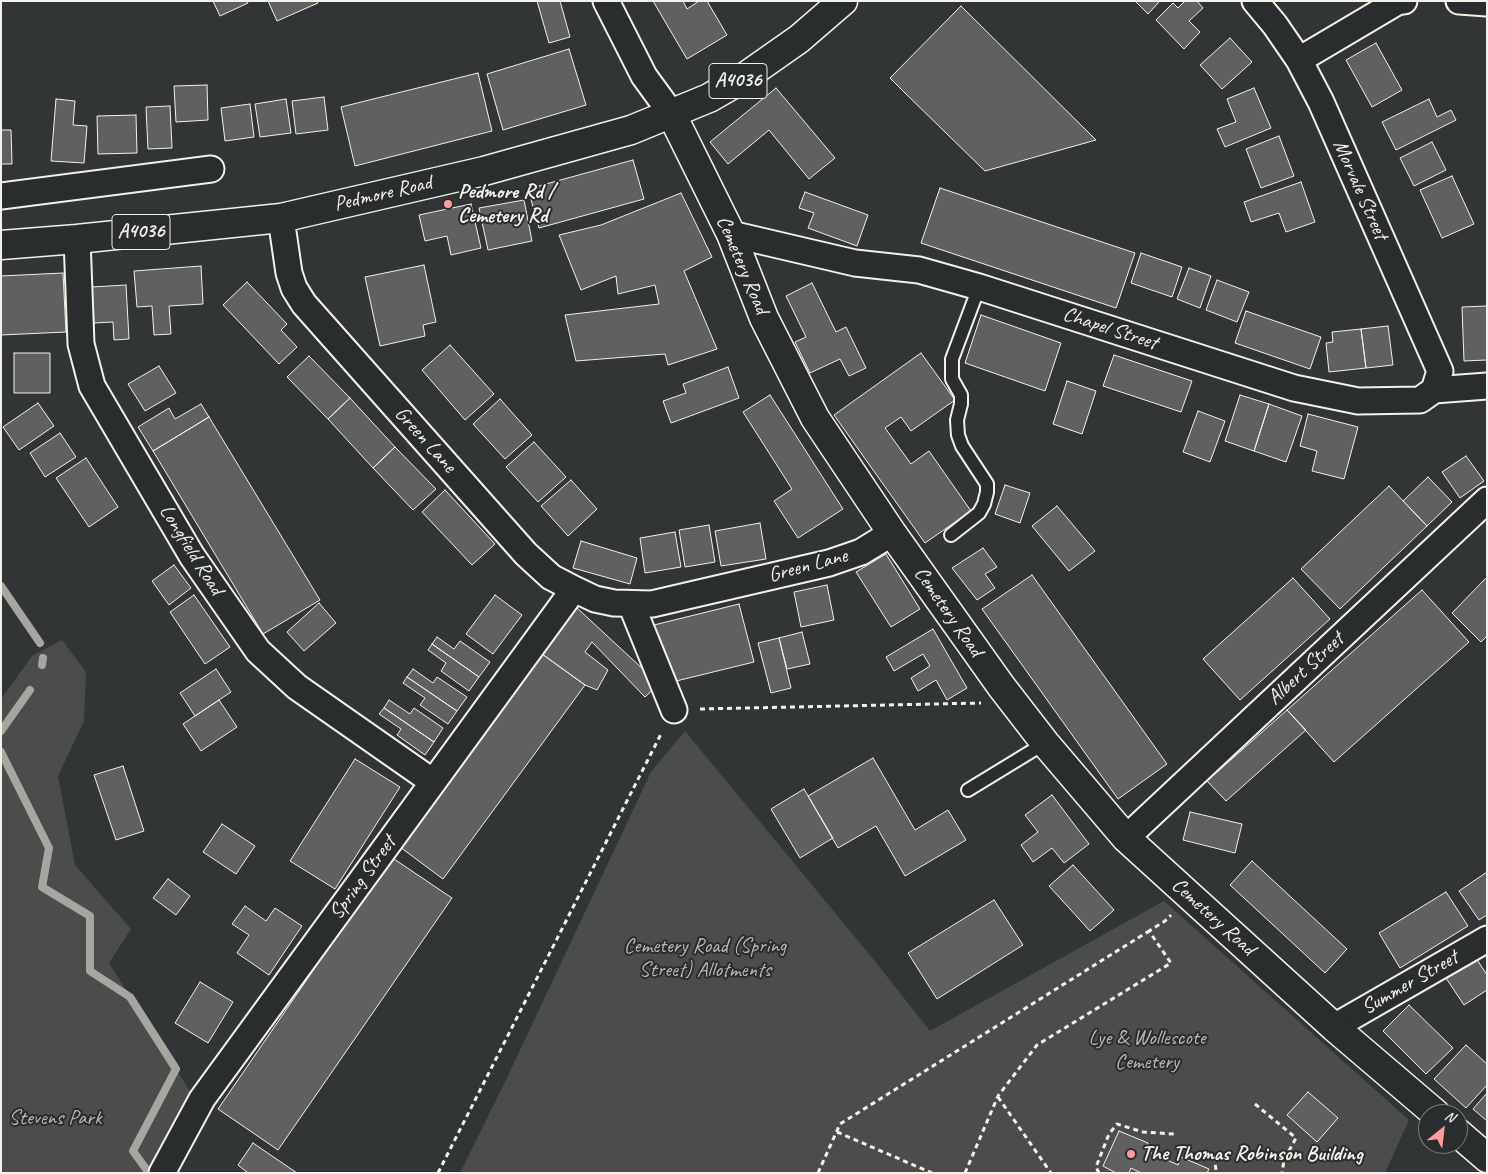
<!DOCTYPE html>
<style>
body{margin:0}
#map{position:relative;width:1488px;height:1174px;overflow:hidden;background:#323535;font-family:Caveat,sans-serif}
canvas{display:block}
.frame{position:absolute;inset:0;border:2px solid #f4f1e8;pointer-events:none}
.north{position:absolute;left:1418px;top:1104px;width:50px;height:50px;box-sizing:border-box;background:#2a2d2e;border:1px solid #7b7b78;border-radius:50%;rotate:29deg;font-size:14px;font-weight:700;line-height:20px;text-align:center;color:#f4f1e8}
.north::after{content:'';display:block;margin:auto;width:18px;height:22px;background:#ff9aa2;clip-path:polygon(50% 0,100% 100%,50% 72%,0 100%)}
</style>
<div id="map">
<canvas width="1488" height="1174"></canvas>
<div class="frame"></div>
<div class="north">N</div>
</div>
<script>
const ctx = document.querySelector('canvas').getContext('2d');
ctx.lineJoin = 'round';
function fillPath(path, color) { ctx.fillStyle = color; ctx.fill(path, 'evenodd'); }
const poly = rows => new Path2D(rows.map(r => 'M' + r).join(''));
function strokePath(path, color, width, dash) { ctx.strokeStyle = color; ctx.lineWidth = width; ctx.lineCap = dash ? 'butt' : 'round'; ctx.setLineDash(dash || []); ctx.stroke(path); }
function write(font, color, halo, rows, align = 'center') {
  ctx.font = font + ' Caveat,sans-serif'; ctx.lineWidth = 4; ctx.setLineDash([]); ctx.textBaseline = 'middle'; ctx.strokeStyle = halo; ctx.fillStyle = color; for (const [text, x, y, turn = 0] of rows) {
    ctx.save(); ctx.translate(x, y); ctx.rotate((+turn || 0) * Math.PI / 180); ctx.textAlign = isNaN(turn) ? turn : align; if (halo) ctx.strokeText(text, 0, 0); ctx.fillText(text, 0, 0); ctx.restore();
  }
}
fillPath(poly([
 [62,640,86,672,84,721,58,776,75,865,131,929,109,963,191,1093,147,1173,1,1173,1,699,32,656],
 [685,731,874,960,930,1031,1164,901,1409,1120,1385,1173,460,1173,504,1084,651,772]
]), '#4b4d4c');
strokePath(poly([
 [1,586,40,643],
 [42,665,43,658],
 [1,731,30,690],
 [1,752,49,848,42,887,90,916,90,971,130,997,176,1069,133,1151,149,1173]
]), '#a6a5a0', 8);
const building = poly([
 [213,1,247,1,248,3,220,16,213,1],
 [268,1,317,1,318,3,277,21,268,1],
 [537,1,560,1,570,37,549,43,537,1],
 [653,1,683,1,687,9,699,1,707,1,727,35,687,59,653,1],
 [1135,1,1160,1,1148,14,1135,1],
 [1185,1,1197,1,1203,8,1189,21,1200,32,1184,49,1156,20,1173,3,1178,8,1185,1],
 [961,6,1096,140,985,171,905,93,890,78,961,6],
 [1230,38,1252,62,1222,89,1200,65,1230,38],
 [1376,43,1402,90,1372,107,1346,60,1376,43],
 [569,49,586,105,503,130,487,74,569,49],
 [478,73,492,131,355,166,341,107,478,73],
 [207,85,208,120,176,122,174,86,207,85],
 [776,88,835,158,809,179,769,130,728,164,710,142,776,88],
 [1254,88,1271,128,1225,147,1217,129,1236,122,1227,99,1254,88],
 [324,97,328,130,296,134,292,101,324,97],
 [56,99,75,101,73,125,87,126,84,163,51,161,56,99],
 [286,99,291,133,260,137,255,104,286,99],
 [1429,99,1437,117,1451,110,1456,120,1396,150,1382,122,1429,99],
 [250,104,254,137,225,141,221,108,250,104],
 [170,106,172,148,148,149,146,107,170,106],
 [136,115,137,153,98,154,97,116,136,115],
 [1,130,11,130,12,164,1,164,1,130],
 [1279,136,1294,176,1261,188,1246,149,1279,136],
 [1432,142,1446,170,1414,186,1400,158,1432,142],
 [633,160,644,199,539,228,528,189,633,160],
 [1452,176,1474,224,1442,238,1420,190,1452,176],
 [1301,182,1315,222,1286,232,1279,213,1251,222,1244,202,1301,182],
 [940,188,1135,253,1116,308,921,243,940,188],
 [805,192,868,215,857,246,808,228,814,213,799,208,805,192],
 [681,193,712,257,684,271,717,349,668,365,665,354,576,361,565,315,659,304,655,285,618,294,616,276,581,290,559,235,601,225,681,193],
 [524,200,532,241,488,250,479,208,524,200],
 [471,204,481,248,451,255,447,236,425,241,419,215,471,204],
 [1141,253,1182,267,1172,297,1131,283,1141,253],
 [424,265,436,322,423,325,425,336,380,346,365,277,424,265],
 [201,266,203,304,169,306,171,334,154,335,152,306,137,307,134,271,201,266],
 [1189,268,1211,276,1200,308,1177,299,1189,268],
 [63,273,66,332,1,335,1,276,63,273],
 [1217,280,1249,292,1237,322,1206,310,1217,280],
 [247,282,287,324,281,330,297,347,279,364,223,305,247,282],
 [812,283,836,332,846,327,866,368,849,376,840,359,810,373,795,342,806,337,786,296,812,283],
 [126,285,129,339,114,340,113,322,94,323,92,287,126,285],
 [1487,306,1487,360,1464,361,1462,307,1487,306],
 [1246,311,1321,337,1310,369,1235,343,1246,311],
 [981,315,1061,343,1045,391,965,363,981,315],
 [1388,326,1393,365,1366,368,1361,329,1388,326],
 [1361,329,1366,368,1329,372,1326,343,1333,342,1332,332,1361,329],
 [450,345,494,394,465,420,422,370,450,345],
 [14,353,50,353,50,393,14,393,14,353],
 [921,353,955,400,911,431,901,417,885,428,911,464,929,451,971,511,925,543,834,415,921,353],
 [1114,355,1192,381,1181,412,1103,386,1114,355],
 [309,356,350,398,328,419,287,377,309,356],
 [159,366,176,393,145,411,128,384,159,366],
 [728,367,739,398,671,423,663,401,686,393,683,384,728,367],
 [1067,381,1096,391,1082,434,1053,424,1067,381],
 [770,395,843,509,798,538,774,501,792,489,743,412,770,395],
 [1240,395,1269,404,1254,451,1225,441,1240,395],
 [350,398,395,447,373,468,328,419,350,398],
 [500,399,532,435,505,459,473,424,500,399],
 [38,403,54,426,19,450,3,427,38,403],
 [201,404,209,417,153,451,138,427,169,408,175,419,201,404],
 [1269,404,1302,416,1286,462,1254,451,1269,404],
 [1198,411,1225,421,1210,462,1183,452,1198,411],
 [1308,414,1358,427,1344,479,1312,471,1317,451,1300,446,1308,414],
 [209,417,320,600,263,634,153,451,209,417],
 [60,433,76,457,45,477,30,453,60,433],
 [534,442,566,477,538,502,506,467,534,442],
 [395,447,436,489,413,510,373,468,395,447],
 [1466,456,1484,481,1460,498,1442,472,1466,456],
 [86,458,118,507,89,527,56,478,86,458],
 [1428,477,1452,502,1427,526,1403,501,1428,477],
 [571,480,597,509,568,536,541,506,571,480],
 [1005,485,1030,493,1020,523,995,514,1005,485],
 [1389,486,1427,526,1340,609,1301,569,1389,486],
 [445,490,495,544,472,565,422,512,445,490],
 [1057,506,1095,551,1069,571,1032,526,1057,506],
 [760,523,766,559,721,566,715,531,760,523],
 [709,525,715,562,685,567,679,530,709,525],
 [675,532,681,567,645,573,640,538,675,532],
 [581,541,637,558,630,584,573,568,581,541],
 [983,548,997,567,985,574,995,588,977,600,952,568,983,548],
 [886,554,920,609,891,627,856,572,886,554],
 [174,565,191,588,169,605,152,581,174,565],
 [1032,575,1167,764,1118,799,982,609,1032,575],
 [1487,577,1487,636,1481,642,1452,613,1487,577],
 [1293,578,1330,619,1240,700,1203,659,1293,578],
 [827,585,834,620,801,627,794,592,827,585],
 [1422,590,1469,642,1334,762,1287,710,1422,590],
 [194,595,230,647,205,664,170,612,194,595],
 [495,595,522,615,493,654,466,634,495,595],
 [319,603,336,623,304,651,287,632,319,603],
 [739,604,754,662,668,683,654,625,739,604],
 [576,607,604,633,659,684,645,697,592,642,585,652,608,670,597,690,585,685,542,654,576,607],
 [933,629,967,688,947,700,936,680,918,691,911,678,930,666,923,654,894,671,886,657,933,629],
 [802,632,810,664,787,669,779,638,802,632],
 [437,637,454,649,460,641,490,662,479,677,432,644,437,637],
 [779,638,791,688,771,693,758,643,779,638],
 [432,644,479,677,469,691,441,671,446,663,428,650,432,644],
 [542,654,585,685,443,879,400,847,542,654],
 [216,669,231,692,195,716,180,693,216,669],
 [413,669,433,683,437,677,467,697,457,711,407,677,413,669],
 [407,677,457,711,448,724,420,705,425,698,403,683,407,677],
 [219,700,237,727,201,751,183,724,219,700],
 [389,700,410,714,414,708,443,728,434,742,384,708,389,700],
 [384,708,434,742,425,755,397,735,401,729,379,714,384,708],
 [1287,710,1306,730,1226,801,1207,781,1287,710],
 [873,758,915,830,948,810,966,840,905,876,876,826,838,848,808,796,873,758],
 [355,759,400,787,335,889,290,861,355,759],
 [123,766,144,831,116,840,94,775,123,766],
 [804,789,833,838,800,858,771,809,804,789],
 [1052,795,1089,844,1064,863,1052,848,1033,862,1021,845,1038,832,1025,815,1052,795],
 [1190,812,1242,824,1235,853,1183,840,1190,812],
 [222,824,255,846,236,874,203,852,222,824],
 [391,857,452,898,278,1150,218,1109,391,857],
 [1252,861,1347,949,1325,973,1230,885,1252,861],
 [1073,865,1114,910,1090,931,1049,886,1073,865],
 [1487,872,1487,915,1479,920,1459,891,1487,872],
 [168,879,190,896,176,915,153,898,168,879],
 [1446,892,1468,926,1400,968,1379,933,1446,892],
 [994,900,1023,945,937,999,908,953,994,900],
 [245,906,266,921,275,908,302,926,269,975,237,953,249,935,232,924,245,906],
 [1476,958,1487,975,1487,990,1464,1005,1446,978,1476,958],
 [200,982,233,1002,208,1043,175,1023,200,982],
 [1409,1005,1453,1048,1426,1074,1383,1031,1409,1005],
 [1466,1045,1487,1064,1487,1085,1466,1108,1434,1079,1466,1045],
 [1308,1092,1338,1118,1317,1142,1287,1115,1308,1092],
 [1487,1093,1487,1121,1473,1109,1487,1093],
 [1119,1131,1148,1143,1145,1150,1178,1165,1181,1157,1209,1169,1207,1173,1141,1173,1131,1168,1129,1173,1116,1173,1103,1166,1119,1131],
 [253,1143,297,1173,248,1173,238,1165,253,1143]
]);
fillPath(building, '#5f605f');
strokePath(building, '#f4f1e8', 1);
const lane = poly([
 [951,535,979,513,984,504,987,492,987,484,962,446,958,435,957,420,961,404,961,395,952,379,952,359,979,287],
 [968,790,1045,743]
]);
const street = poly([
 [606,1,644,76,671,113],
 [1255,1,1275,25,1299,60,1321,102,1440,371,1434,390],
 [1459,1,1487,3],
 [1299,60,1397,2,1404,1],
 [1,196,211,169],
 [281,218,289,273,294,288,304,304,526,554,551,577,574,589,595,599,614,603,652,604,829,563,861,552,892,533],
 [731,234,855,263,919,270,979,287,1294,388,1358,401,1420,400,1434,390,1487,386],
 [77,239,81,344,92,386,192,556,258,651,297,687,433,782],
 [631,604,674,710],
 [1126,838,1487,500],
 [1334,1027,1487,939],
 [162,1173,202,1099,574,589]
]);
const secondary = poly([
 [671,113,731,234,764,318,815,418,892,533,1001,686,1045,743,1126,838,1334,1027,1436,1114],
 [1458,1133,1487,1158]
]);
const highway = poly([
 [1,245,77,239,281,218,484,171,631,130,709,98,742,79,799,39,843,1]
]);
strokePath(lane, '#f4f1e8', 16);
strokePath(street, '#f4f1e8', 29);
strokePath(secondary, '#f4f1e8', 31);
strokePath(highway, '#f4f1e8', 31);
strokePath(poly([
 [700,709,981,703],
 [998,1097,1051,1173],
 [1255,1104,1296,1138,1284,1160,1282,1173],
 [837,1132,932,1173],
 [1214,1156,1216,1170,1215,1173],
 [438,1173,662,732],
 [818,1173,840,1124,1149,931],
 [965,1173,998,1096,1037,1045,1171,963,1149,931,1165,921,1171,915],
 [1099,1173,1096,1167,1109,1134,1117,1124,1143,1132,1174,1134]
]), '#f4f1e8', 3, [5, 4]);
strokePath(lane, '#2a2d2e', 12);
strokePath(street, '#2a2d2e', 25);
strokePath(secondary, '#2a2d2e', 28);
strokePath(highway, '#2a2d2e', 28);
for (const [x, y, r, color] of [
 [448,204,5,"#ff9aa2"],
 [1131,1154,5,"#ff9aa2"]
]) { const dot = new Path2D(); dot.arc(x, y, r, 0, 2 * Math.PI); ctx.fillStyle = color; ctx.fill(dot); strokePath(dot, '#2a2d2e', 2); }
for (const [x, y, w] of [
 [738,81,58],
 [141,232,58]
]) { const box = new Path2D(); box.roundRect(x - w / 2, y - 17.5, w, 35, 4); ctx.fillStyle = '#2a2d2e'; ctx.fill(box); strokePath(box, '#f4f1e8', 1); }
write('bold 20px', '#f4f1e8', null, [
 ["A4036",738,81],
 ["A4036",141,232]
]);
write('21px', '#f4f1e8', '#2a2d2e', [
 ["Morvale Street",1360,190,66],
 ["Pedmore Road",383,194,-13],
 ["Cemetery Road",742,265,67],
 ["Chapel Street",1110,329,18],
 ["Green Lane",425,440,48],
 ["Longfield Road",191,550,58],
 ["Green Lane",808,566,-15],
 ["Cemetery Road",948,612,55],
 ["Albert Street",1306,669,-43],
 ["Spring Street",363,878,-54],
 ["Cemetery Road",1213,917,42],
 ["Summer Street",1410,983,-30]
]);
write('bold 21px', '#f4f1e8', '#2a2d2e', [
 ["Pedmore Rd /",458,192],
 ["Cemetery Rd",458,216],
 ["The Thomas Robinson Building",1141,1154]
], 'left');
write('21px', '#b9b8b1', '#2a2d2e', [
 ["Cemetery Road (Spring",705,946],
 ["Street) Allotments",705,970],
 ["Lye & Wollescote",1147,1038],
 ["Cemetery",1147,1062],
 ["Stevens Park",55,1118]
]);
</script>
